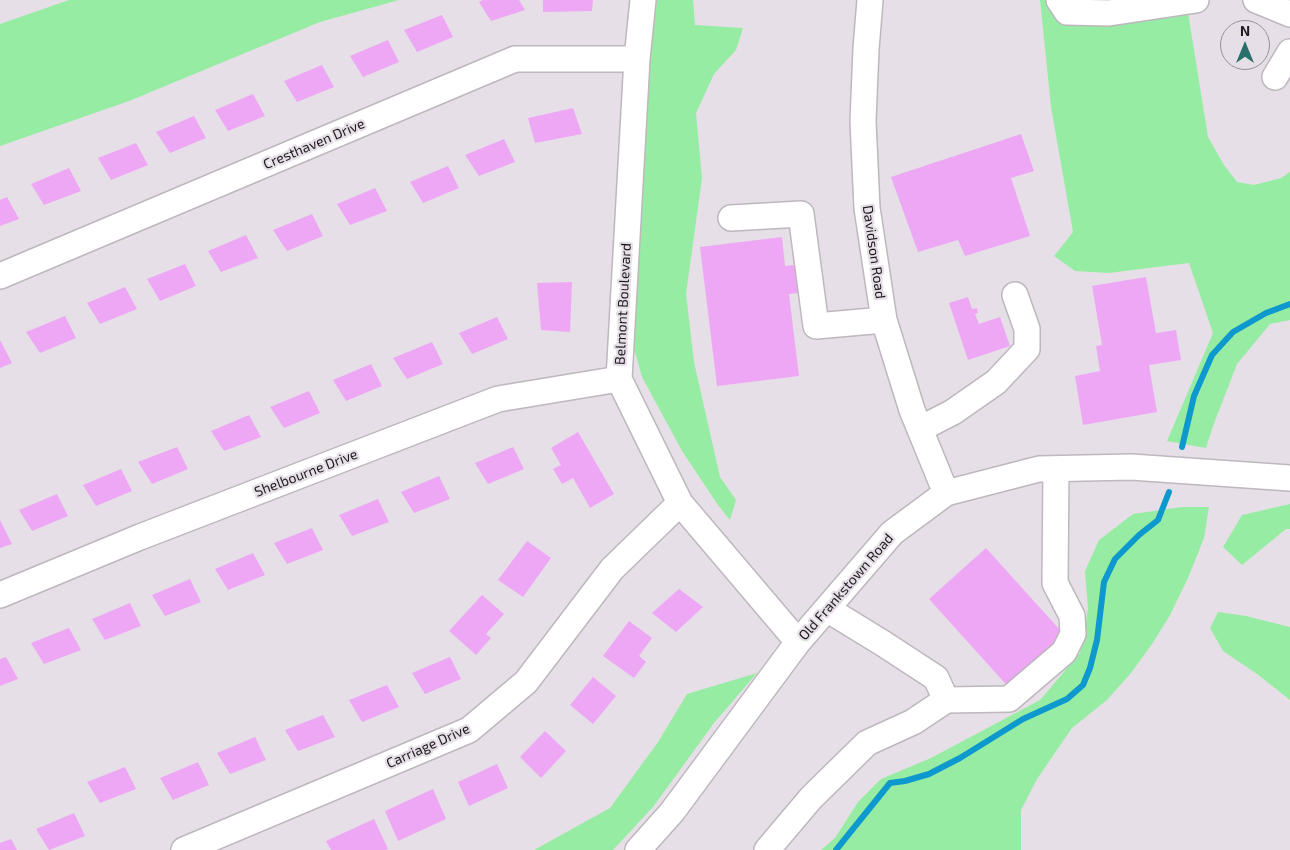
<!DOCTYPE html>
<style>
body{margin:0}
#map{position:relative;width:1290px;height:850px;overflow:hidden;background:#e6dfe7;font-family:"Exo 2",sans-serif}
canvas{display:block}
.north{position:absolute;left:1220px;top:20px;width:50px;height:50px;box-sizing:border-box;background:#e6dfe7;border:1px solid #969096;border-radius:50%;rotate:0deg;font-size:14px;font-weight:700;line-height:20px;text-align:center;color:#1d1a1d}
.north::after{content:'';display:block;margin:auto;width:18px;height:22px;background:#287069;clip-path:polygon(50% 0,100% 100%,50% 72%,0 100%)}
</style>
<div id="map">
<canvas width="1290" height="850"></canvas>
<div class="north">N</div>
</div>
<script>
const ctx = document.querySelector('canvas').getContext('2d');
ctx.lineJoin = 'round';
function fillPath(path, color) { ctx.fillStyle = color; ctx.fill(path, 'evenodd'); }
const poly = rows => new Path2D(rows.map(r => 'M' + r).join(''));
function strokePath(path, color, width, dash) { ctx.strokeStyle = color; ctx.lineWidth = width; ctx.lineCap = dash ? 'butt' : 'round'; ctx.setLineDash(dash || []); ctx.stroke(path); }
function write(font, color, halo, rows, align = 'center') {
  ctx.font = font + ' "Exo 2",sans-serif'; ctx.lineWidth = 4.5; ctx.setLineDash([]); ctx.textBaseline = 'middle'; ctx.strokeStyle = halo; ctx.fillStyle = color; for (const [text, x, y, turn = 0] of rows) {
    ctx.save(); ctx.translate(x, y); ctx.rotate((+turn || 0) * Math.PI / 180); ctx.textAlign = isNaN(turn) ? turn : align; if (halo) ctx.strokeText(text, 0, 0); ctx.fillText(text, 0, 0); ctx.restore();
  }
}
fillPath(poly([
 [69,0,399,0,320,22,129,101,0,146,0,24],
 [657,0,693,0,695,25,743,28,736,50,714,74,696,113,702,178,686,294,694,362,720,477,736,500,730,520,718,505,682,451,642,377,631,338,640,146],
 [1040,0,1186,0,1208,137,1224,165,1237,182,1254,185,1281,178,1290,172,1290,320,1270,324,1237,364,1213,426,1206,448,1167,441,1213,333,1189,263,1109,273,1075,271,1054,256,1073,232,1051,107],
 [1290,504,1290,529,1286,529,1242,565,1223,547,1242,515],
 [1182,507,1209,507,1204,538,1188,578,1169,617,1152,644,1131,673,1107,700,1072,728,1037,779,1021,810,1021,850,821,850,835,838,858,802,881,779,931,758,1040,700,1080,653,1088,609,1085,571,1099,540,1133,514],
 [1218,612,1246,616,1290,627,1290,700,1257,674,1223,651,1210,628],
 [757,673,714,723,653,807,613,850,534,850,610,808,658,742,687,694]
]), '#97eca4');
strokePath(poly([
 [1182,447,1194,396,1212,355,1233,332,1266,313,1290,304],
 [836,850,890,783,905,781,929,774,960,758,1023,719,1067,699,1083,685,1090,668,1097,640,1104,582,1115,559,1139,535,1158,520,1169,492]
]), '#0d99ce', 6);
fillPath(poly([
 [483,0,519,0,525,10,491,21,479,2],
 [543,0,593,0,592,11,543,12],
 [442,15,453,37,417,52,404,30],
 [388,40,399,62,363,77,350,56],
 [322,65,334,87,297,102,284,81],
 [253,94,265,116,228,131,215,110],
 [573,108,582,134,535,143,528,118],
 [194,116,206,138,170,153,156,132],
 [1021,134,1034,171,1011,178,1030,236,965,256,958,240,918,252,891,177],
 [504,139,515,162,479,176,465,155],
 [136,143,148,165,111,180,98,158],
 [448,166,459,188,423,203,410,182],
 [69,168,81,191,44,205,31,184],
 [375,188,387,211,350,225,337,204],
 [7,197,19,219,0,226,0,200],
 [312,214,323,236,287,251,273,230],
 [246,235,258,258,221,272,208,251],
 [782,237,785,266,795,265,798,293,789,294,799,376,717,386,700,247],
 [185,264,196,286,160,301,147,279],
 [1146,277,1156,333,1176,330,1181,360,1149,365,1157,412,1083,425,1075,376,1100,371,1096,346,1102,345,1092,286],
 [572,282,570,332,541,330,537,283],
 [125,287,137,309,100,324,87,303],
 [968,297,972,309,977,308,978,313,975,314,979,324,1000,317,1010,346,968,360,949,303],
 [65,316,76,338,40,353,26,332],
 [497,317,508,339,472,354,459,333],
 [0,340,12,363,0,368],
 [432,342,443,364,407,379,393,358],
 [371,364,382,386,346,401,333,380],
 [309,391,320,413,284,428,270,407],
 [249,415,261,437,224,451,211,431],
 [578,432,614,494,590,508,573,478,562,484,553,469,561,465,551,448],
 [177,447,188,469,152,484,138,462],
 [513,447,524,469,488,484,475,463],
 [121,469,132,491,96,506,83,485],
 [439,476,450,499,414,513,401,492],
 [57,494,68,516,32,531,19,510],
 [378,499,389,522,352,536,339,515],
 [0,520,12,544,0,548],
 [312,528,323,550,287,564,274,543],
 [527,541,551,558,523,597,498,580],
 [986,548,1069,640,1012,691,929,599],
 [253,553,265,575,228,590,215,569],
 [190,579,201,602,165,616,152,595],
 [679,589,703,607,676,632,652,613],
 [482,595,504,614,486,634,491,638,476,655,449,631],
 [130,603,141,626,105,640,92,619],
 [629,621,652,638,639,656,646,662,634,678,603,656],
 [69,628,81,650,44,664,31,643],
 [6,657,18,679,0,686,0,659],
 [450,657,461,679,425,694,412,673],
 [593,677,616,696,593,724,570,705],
 [387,685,399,707,362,722,349,700],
 [323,715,335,737,298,751,285,730],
 [545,731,566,751,541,778,520,757],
 [255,737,266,760,230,774,217,753],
 [198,762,209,785,173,800,160,778],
 [497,764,508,788,469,806,458,782],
 [125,767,136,789,100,803,87,782],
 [433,789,446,819,398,841,385,811],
 [74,813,85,836,49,850,36,829],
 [374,819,388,849,385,850,331,850,326,841],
 [11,839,17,850,0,850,0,843]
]), '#eea7f5');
const minor = poly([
 [643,0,637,59,619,379,680,503,798,642],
 [870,0,866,49,863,121,867,208,884,320,912,410,946,493],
 [1059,0,1067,12,1109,13,1196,0],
 [1256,0,1290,14],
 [1275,77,1290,52],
 [731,218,801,214,816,326,884,320],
 [0,276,515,59,637,59],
 [920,429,953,412,996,382,1027,349,1027,329,1015,295],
 [0,595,140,537,498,399,619,379],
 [946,700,1009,699,1064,652,1073,634,1072,616,1055,583,1056,469],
 [184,850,469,730,526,682,612,569,680,503],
 [638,850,672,812,798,642,892,533,946,493,1039,469,1131,467,1290,478],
 [767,850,811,798,867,743,913,722,946,700,936,678,884,644,827,609]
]);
strokePath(minor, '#beb7be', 28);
strokePath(minor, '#fff', 25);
write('14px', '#1d1a1d', '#e6dfe7', [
 ["Cresthaven Drive",314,144,-23],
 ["Davidson Road",874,252,82],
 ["Belmont Boulevard",623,304,-87],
 ["Shelbourne Drive",306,473,-21],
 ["Old Frankstown Road",846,587,-49],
 ["Carriage Drive",428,746,-24]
]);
</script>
